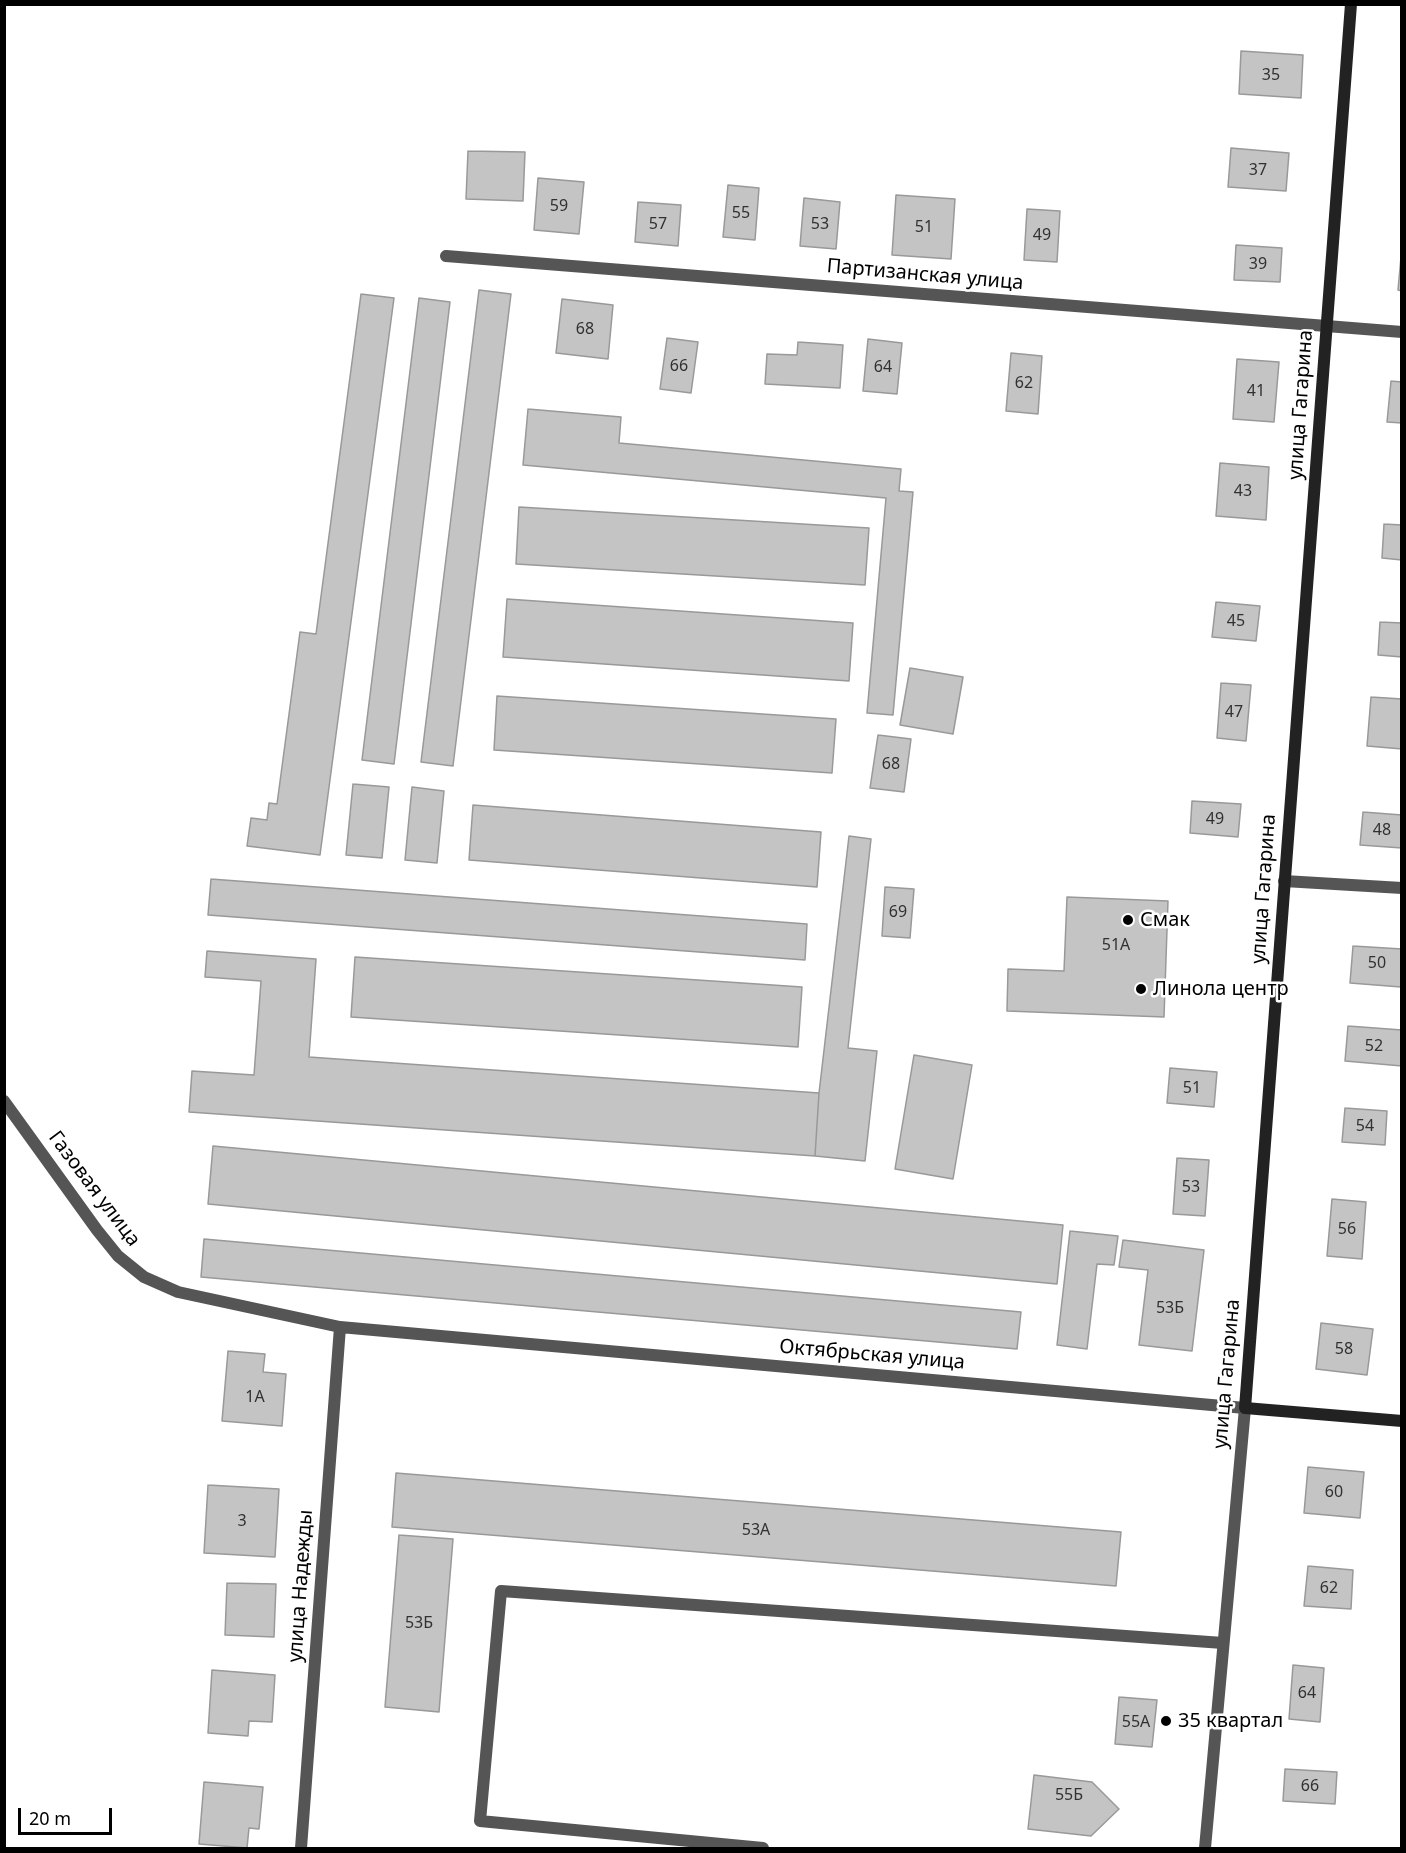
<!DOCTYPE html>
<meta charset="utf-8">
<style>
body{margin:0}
#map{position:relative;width:1406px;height:1853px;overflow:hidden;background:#fff;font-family:"Noto Sans",sans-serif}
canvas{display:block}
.frame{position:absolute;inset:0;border:6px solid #000;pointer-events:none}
.scale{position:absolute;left:18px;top:1808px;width:94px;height:27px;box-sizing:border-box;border:3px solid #000;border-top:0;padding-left:8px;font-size:18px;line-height:21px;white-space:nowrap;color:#000;-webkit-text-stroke:4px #fff;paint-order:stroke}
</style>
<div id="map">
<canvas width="1406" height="1853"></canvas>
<div class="frame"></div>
<div class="scale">20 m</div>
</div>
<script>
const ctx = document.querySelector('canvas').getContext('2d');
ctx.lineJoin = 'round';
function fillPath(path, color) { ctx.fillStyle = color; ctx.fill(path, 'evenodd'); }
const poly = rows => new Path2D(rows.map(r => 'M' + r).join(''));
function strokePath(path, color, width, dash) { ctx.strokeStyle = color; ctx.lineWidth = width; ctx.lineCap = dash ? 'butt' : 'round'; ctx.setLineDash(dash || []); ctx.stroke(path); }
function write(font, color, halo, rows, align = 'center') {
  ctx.font = font + ' "Noto Sans",sans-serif'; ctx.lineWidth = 5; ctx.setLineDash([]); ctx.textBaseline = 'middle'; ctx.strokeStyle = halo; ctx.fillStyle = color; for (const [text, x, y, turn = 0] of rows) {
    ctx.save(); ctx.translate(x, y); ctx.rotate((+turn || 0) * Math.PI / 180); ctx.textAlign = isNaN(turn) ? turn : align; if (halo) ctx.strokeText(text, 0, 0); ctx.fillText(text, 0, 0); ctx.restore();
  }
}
const building = poly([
 [1241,51,1303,55,1301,98,1239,94,1241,51],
 [1231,148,1289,153,1286,191,1228,187,1231,148],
 [468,151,525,152,523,201,466,199,468,151],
 [538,178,584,182,579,234,534,230,538,178],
 [728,185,759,188,755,240,723,237,728,185],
 [896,195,955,199,951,259,892,255,896,195],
 [804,198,840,202,836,249,800,246,804,198],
 [638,202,681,205,678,246,635,242,638,202],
 [1027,209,1060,211,1057,262,1024,260,1027,209],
 [1236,245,1282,248,1280,282,1234,280,1236,245],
 [1401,257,1402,257,1402,291,1398,290,1401,257],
 [479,290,511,294,453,766,421,762,479,290],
 [361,294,394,298,320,855,247,846,251,818,267,820,269,803,277,804,300,632,316,634,361,294],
 [419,298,450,302,394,764,362,760,419,298],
 [562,299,613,305,608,359,556,353,562,299],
 [667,338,698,342,691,393,660,389,667,338],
 [868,339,902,343,897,394,863,391,868,339],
 [798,342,843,345,840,388,765,384,767,354,797,355,798,342],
 [1011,353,1042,356,1038,414,1006,411,1011,353],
 [1237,359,1279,362,1274,422,1233,419,1237,359],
 [1391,381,1402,382,1402,423,1387,422,1391,381],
 [528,409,621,417,619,443,901,469,899,491,913,492,893,715,867,713,886,498,523,465,528,409],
 [1220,463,1269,467,1266,520,1216,516,1220,463],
 [519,507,869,528,865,585,516,564,519,507],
 [1384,524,1402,525,1402,560,1382,558,1384,524],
 [507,599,853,623,849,681,503,657,507,599],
 [1216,602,1260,606,1256,641,1212,637,1216,602],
 [1380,622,1402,623,1402,657,1378,655,1380,622],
 [910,668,963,677,953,734,900,725,910,668],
 [1221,683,1251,685,1246,741,1217,738,1221,683],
 [497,696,836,719,832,773,494,750,497,696],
 [1371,697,1402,699,1402,749,1367,746,1371,697],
 [878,735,911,739,904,792,870,788,878,735],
 [353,784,389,787,382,858,346,855,353,784],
 [412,787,444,791,437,863,405,860,412,787],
 [1192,801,1241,804,1238,837,1190,833,1192,801],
 [473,805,821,832,817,887,469,860,473,805],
 [1363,812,1402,815,1402,848,1360,845,1363,812],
 [849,836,871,839,848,1048,877,1051,865,1161,815,1156,819,1093,849,836],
 [211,879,807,924,805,960,208,915,211,879],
 [885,887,914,889,910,938,882,936,885,887],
 [1067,897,1168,901,1164,1017,1007,1011,1008,969,1064,971,1067,897],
 [1353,946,1402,949,1401,987,1350,983,1353,946],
 [207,951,316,959,309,1057,819,1093,815,1156,189,1112,192,1071,254,1075,261,981,205,977,207,951],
 [355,957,802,987,798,1047,351,1017,355,957],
 [1348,1026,1402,1030,1402,1066,1345,1061,1348,1026],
 [914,1055,972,1065,953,1179,895,1169,914,1055],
 [1170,1068,1217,1072,1214,1107,1167,1103,1170,1068],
 [1345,1108,1387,1111,1385,1145,1342,1142,1345,1108],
 [213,1146,1063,1225,1057,1284,208,1204,213,1146],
 [1177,1158,1209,1160,1205,1216,1173,1214,1177,1158],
 [1332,1199,1366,1202,1362,1259,1327,1256,1332,1199],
 [1070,1231,1118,1236,1114,1265,1097,1264,1087,1349,1057,1345,1070,1231],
 [204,1239,1021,1312,1017,1349,201,1277,204,1239],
 [1123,1240,1204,1250,1192,1351,1139,1345,1148,1270,1119,1267,1123,1240],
 [1321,1323,1373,1329,1367,1375,1316,1369,1321,1323],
 [228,1351,265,1354,263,1372,286,1374,282,1426,222,1421,228,1351],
 [1308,1467,1364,1472,1360,1518,1304,1513,1308,1467],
 [396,1473,1121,1532,1116,1586,392,1527,396,1473],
 [208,1485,279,1489,275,1557,204,1553,208,1485],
 [399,1535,453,1539,439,1712,385,1707,399,1535],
 [1308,1566,1353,1570,1351,1609,1304,1606,1308,1566],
 [227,1583,276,1584,274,1637,225,1635,227,1583],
 [1293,1665,1324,1668,1320,1722,1289,1719,1293,1665],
 [212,1670,275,1675,272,1722,249,1721,248,1736,208,1733,212,1670],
 [1119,1697,1157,1700,1152,1747,1115,1744,1119,1697],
 [1285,1769,1337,1772,1335,1804,1283,1801,1285,1769],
 [1034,1775,1092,1782,1119,1809,1091,1836,1028,1829,1034,1775],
 [204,1782,263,1787,259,1829,249,1828,247,1848,199,1844,204,1782]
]);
fillPath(building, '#c4c4c4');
strokePath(building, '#999', 1.5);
strokePath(poly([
 [763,1848,480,1821,501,1591,1223,1643]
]), '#555', 12);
strokePath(poly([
 [446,256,1402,332],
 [1284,881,1402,888],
 [4,1101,97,1230,118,1256,144,1277,178,1292,340,1327,1245,1408,1205,1848],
 [301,1848,340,1327]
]), '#555', 12);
strokePath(poly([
 [1351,4,1245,1408,1402,1421]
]), '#222', 12);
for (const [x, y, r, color] of [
 [1128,920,6,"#000"],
 [1141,989,6,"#000"],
 [1166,1721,6,"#000"]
]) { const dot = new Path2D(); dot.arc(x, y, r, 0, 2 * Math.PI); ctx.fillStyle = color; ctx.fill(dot); strokePath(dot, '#fff', 2); }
write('16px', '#313131', null, [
 ["35",1271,75],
 ["37",1258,170],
 ["59",559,206],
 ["55",741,213],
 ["57",658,224],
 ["53",820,224],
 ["51",924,227],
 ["49",1042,235],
 ["39",1258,264],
 ["68",585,329],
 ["66",679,366],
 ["64",883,367],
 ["62",1024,383],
 ["41",1256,391],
 ["43",1243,491],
 ["45",1236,621],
 ["47",1234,712],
 ["68",891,764],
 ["49",1215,819],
 ["48",1382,830],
 ["69",898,912],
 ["51А",1116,945],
 ["50",1377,963],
 ["52",1374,1046],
 ["51",1192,1088],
 ["54",1365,1126],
 ["53",1191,1187],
 ["56",1347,1229],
 ["53Б",1170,1308],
 ["58",1344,1349],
 ["1А",255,1397],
 ["60",1334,1492],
 ["3",242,1521],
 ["53А",756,1530],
 ["62",1329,1588],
 ["53Б",419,1623],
 ["64",1307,1693],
 ["55А",1136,1722],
 ["66",1310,1786],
 ["55Б",1069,1795]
]);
write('20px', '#000', '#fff', [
 ["Партизанская улица",925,275,5],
 ["улица Гагарина",1301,405,-86],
 ["улица Гагарина",1264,889,-86],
 ["Газовая улица",94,1189,53],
 ["Октябрьская улица",872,1355,5],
 ["улица Гагарина",1227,1374,-85],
 ["улица Надежды",301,1586,-86]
]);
write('20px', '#000', '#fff', [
 ["Смак",1140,920],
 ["Линола центр",1153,989],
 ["35 квартал",1178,1721]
], 'left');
</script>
